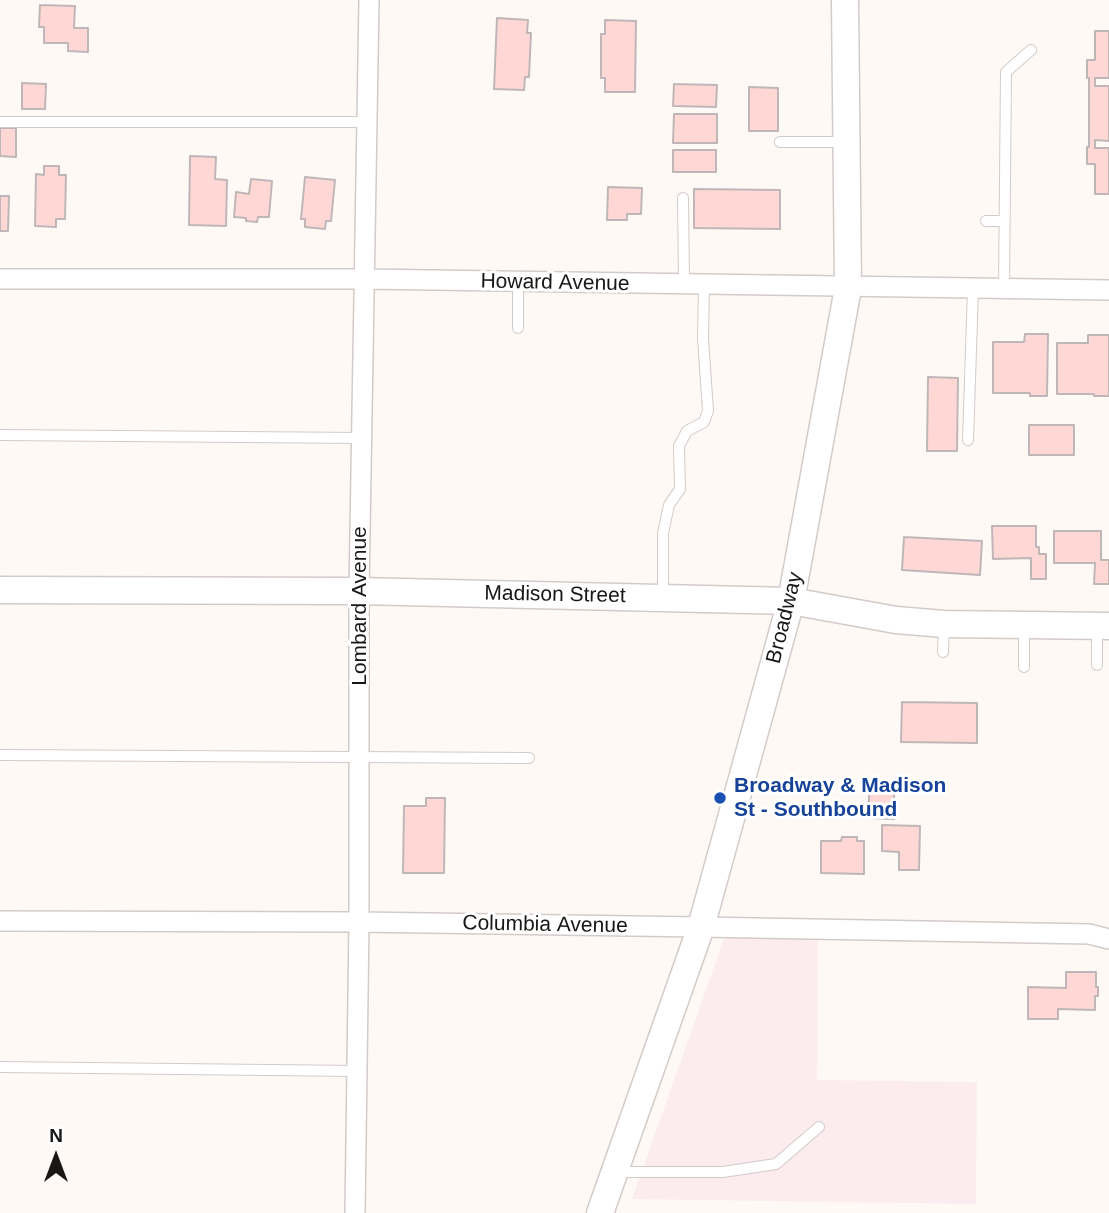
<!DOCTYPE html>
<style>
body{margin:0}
#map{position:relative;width:1109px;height:1213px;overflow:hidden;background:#fff9f6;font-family:Arial,sans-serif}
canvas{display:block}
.north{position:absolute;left:21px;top:1122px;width:70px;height:70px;-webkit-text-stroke:5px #fff;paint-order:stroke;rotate:0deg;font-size:19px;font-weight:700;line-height:28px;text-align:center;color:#191716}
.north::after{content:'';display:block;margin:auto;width:24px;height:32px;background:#191716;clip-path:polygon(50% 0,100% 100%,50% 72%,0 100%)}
</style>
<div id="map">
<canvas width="1109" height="1213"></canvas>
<div class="north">N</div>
</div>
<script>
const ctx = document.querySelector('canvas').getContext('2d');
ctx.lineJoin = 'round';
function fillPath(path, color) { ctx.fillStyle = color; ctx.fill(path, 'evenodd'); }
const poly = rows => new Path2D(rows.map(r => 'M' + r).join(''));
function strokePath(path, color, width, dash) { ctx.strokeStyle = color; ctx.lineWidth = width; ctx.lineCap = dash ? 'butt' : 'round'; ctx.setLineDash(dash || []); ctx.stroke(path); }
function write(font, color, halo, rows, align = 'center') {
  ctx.font = font + ' Arial,sans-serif'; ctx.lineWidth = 6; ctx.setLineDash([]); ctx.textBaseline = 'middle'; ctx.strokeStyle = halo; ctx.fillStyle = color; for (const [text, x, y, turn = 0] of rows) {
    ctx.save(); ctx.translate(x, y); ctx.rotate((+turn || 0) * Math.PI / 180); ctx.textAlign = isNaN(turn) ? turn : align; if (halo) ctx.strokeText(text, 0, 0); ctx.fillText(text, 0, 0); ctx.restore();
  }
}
fillPath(poly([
 [725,936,818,938,817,1080,977,1082,976,1204,632,1199]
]), '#fcecef');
const building = poly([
 [40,5,75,6,74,28,88,28,88,52,68,51,68,43,44,43,44,27,39,27,40,5],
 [497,18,528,20,527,33,531,33,529,77,525,77,524,90,494,89,497,18],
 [605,20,636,21,635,92,605,92,605,78,601,78,601,34,605,34,605,20],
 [1095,31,1109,31,1109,78,1095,78,1095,86,1109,86,1109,141,1095,140,1095,148,1109,148,1109,194,1095,194,1095,164,1087,164,1087,147,1089,147,1089,78,1087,78,1087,60,1095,60,1095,31],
 [22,83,46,84,45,109,22,109,22,83],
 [674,84,717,85,716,107,673,106,674,84],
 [749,87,778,88,778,131,749,131,749,87],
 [674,114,717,114,717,143,673,143,674,114],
 [0,128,16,128,16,157,0,156,0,128],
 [673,150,716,150,716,172,673,172,673,150],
 [190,156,216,157,215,179,227,180,226,226,189,225,190,156],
 [44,166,59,166,59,175,66,175,65,219,56,219,56,227,35,226,36,174,44,175,44,166],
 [305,177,335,180,331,221,326,221,325,229,305,227,305,219,301,219,305,177],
 [251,179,272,181,269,217,258,217,257,222,246,221,246,218,234,217,236,192,249,194,251,179],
 [608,187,642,188,641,214,627,214,627,220,607,220,608,187],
 [694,189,780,190,780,229,694,228,694,189],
 [0,196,9,196,8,231,0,231,0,196],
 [1025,334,1048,334,1047,396,1030,396,1030,393,993,393,993,342,1024,342,1025,334],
 [1088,335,1109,335,1109,396,1094,396,1094,394,1057,394,1057,343,1088,343,1088,335],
 [928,377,958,378,957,451,927,451,928,377],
 [1029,425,1074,425,1074,455,1029,455,1029,425],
 [992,526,1036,526,1036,547,1039,547,1039,554,1046,554,1046,579,1031,579,1031,558,993,559,992,526],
 [1054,531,1101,531,1101,560,1109,560,1109,584,1094,584,1095,563,1054,563,1054,531],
 [904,537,982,541,980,575,902,570,904,537],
 [902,702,977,703,977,743,901,742,902,702],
 [869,791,894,791,894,819,869,818,869,791],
 [426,798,445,798,444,873,403,873,404,806,426,806,426,798],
 [882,825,920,826,919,870,899,870,899,852,882,851,882,825],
 [842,837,857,837,857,841,864,841,864,874,821,873,821,841,841,841,842,837],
 [1066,972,1096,972,1096,987,1098,987,1098,996,1095,996,1095,1010,1058,1009,1058,1019,1028,1019,1028,987,1066,988,1066,972]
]);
fillPath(building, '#ffd8d6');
strokePath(building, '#bfb7b7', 2);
const lane = poly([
 [0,122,367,122],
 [780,142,846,142],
 [683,198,684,284],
 [986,221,1004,221],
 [518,282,518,328],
 [1004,289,1006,72,1031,50],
 [0,435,362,438],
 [968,440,973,289],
 [663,597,663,533,669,505,680,489,679,446,687,431,704,422,708,411,703,338,704,285],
 [1024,626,1024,667],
 [1097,627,1097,665],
 [943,652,944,625],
 [0,755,529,758],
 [0,1067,357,1071],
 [618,1172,723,1172,776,1164,819,1127]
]);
const street = poly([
 [0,279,365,279,1109,290],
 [0,921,359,922,701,927,1089,934,1109,939],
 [355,1213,359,922,359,591,369,0]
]);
const secondary = poly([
 [0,590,359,591,791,601,896,620,944,624,1109,626],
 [600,1213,701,927,791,601,848,288,845,0]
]);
strokePath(lane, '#d3cbc8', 12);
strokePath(street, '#d3cbc8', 22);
strokePath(secondary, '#d3cbc8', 29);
strokePath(lane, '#fff', 10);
strokePath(street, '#fff', 19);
strokePath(secondary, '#fff', 26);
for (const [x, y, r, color] of [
 [720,798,7,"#1a4fb4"]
]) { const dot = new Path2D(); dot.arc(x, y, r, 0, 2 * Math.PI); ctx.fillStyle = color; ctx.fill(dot); strokePath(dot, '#fff', 2.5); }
write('21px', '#191716', '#fff', [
 ["Howard Avenue",555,283,1],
 ["Madison Street",555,595,1],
 ["Lombard Avenue",360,606,-90],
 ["Broadway",785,618,-76],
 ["Columbia Avenue",545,925,1]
]);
write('bold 21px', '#164399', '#fff', [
 ["Broadway & Madison",734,786],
 ["St - Southbound",734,810]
], 'left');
</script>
